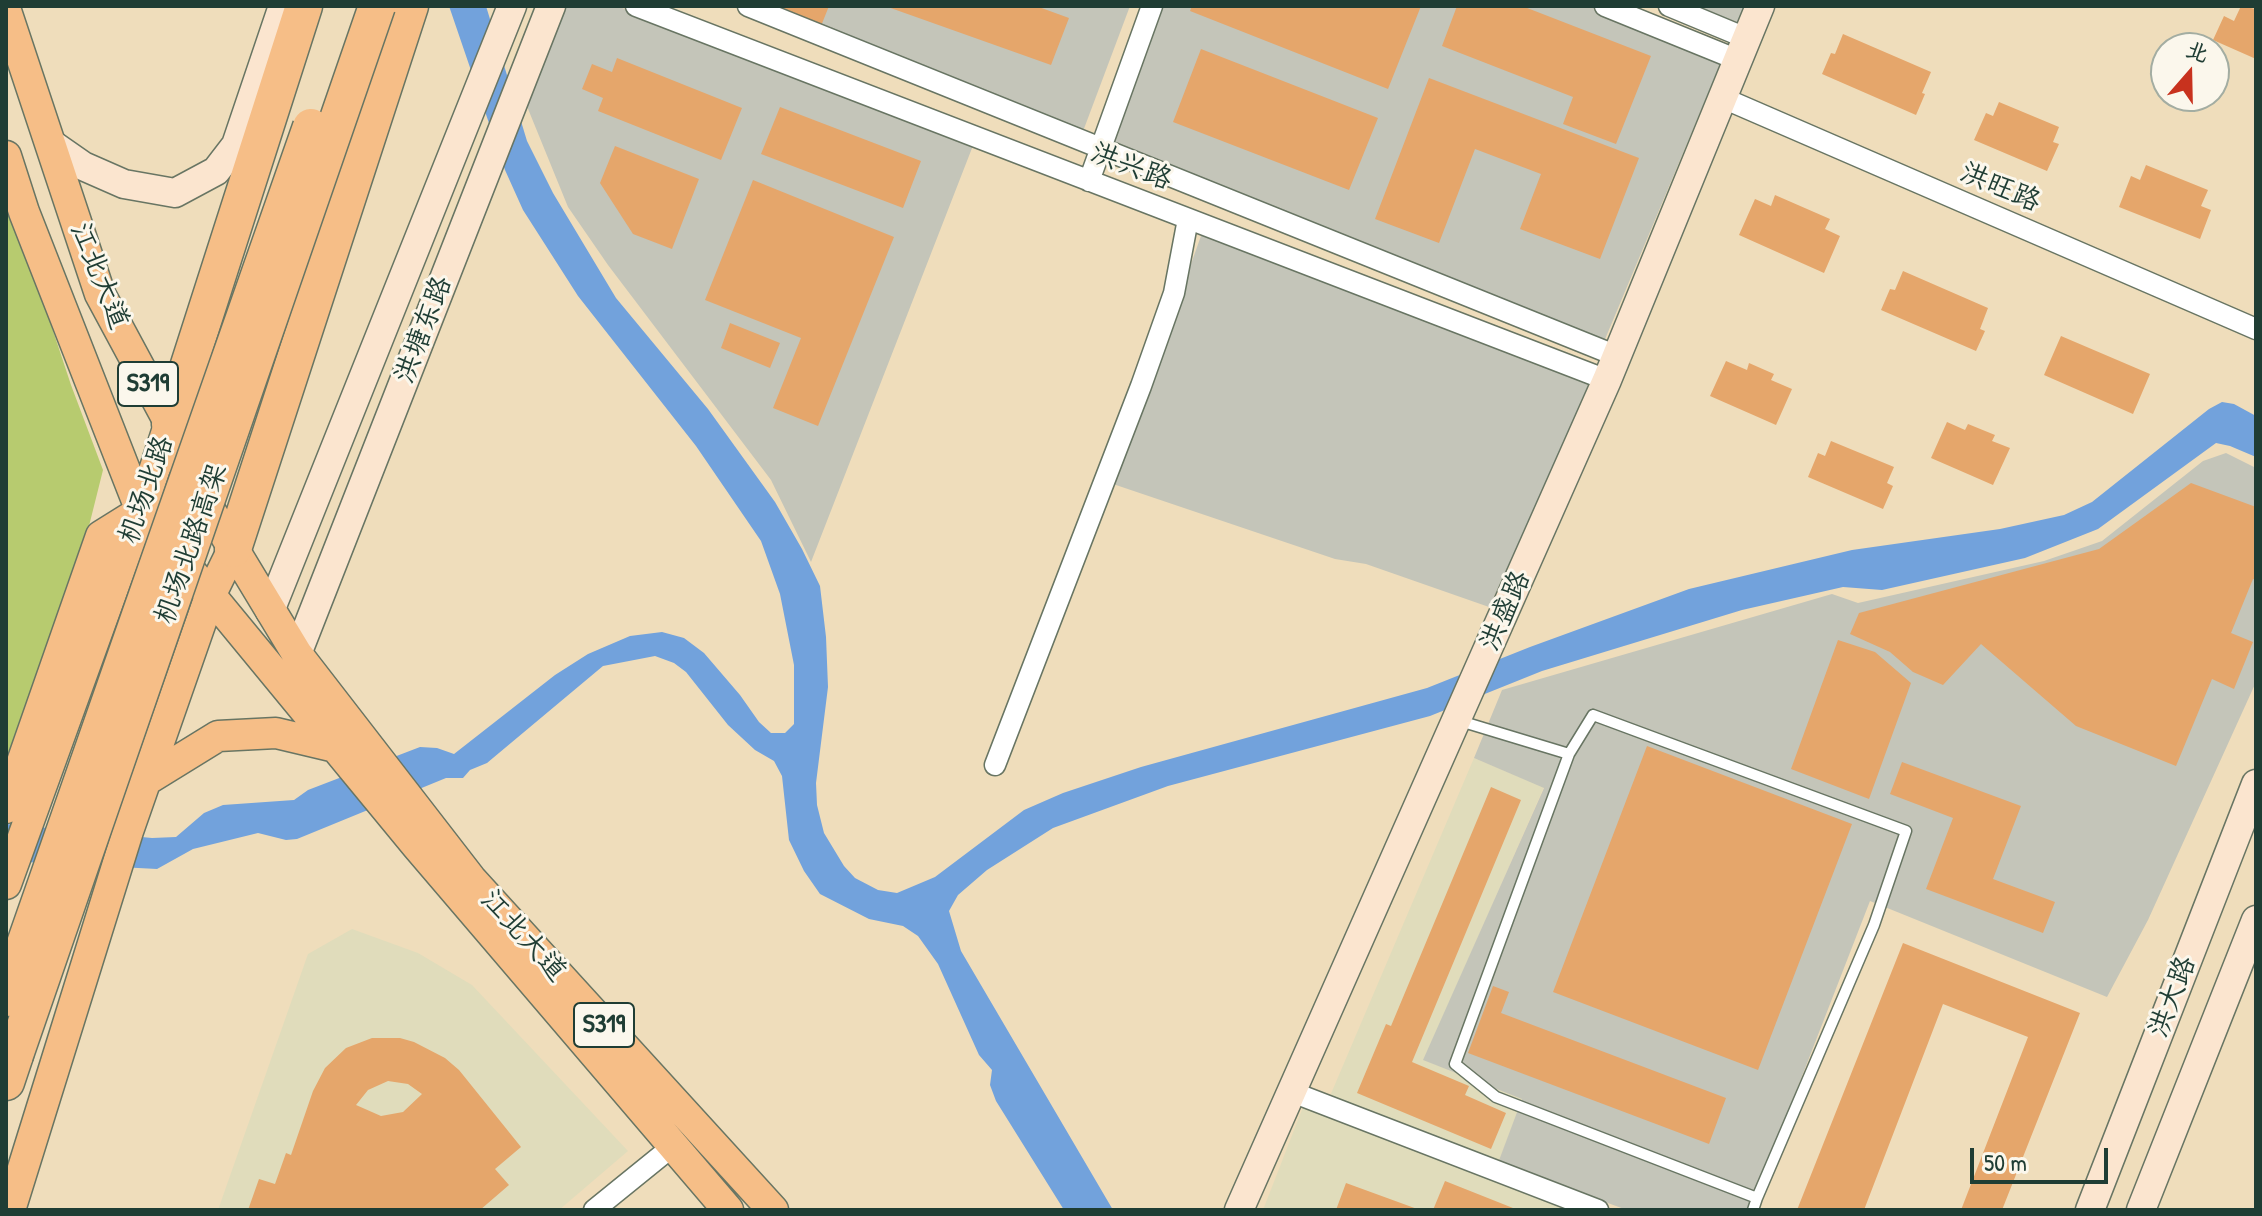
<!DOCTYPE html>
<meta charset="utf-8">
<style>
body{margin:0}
#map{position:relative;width:2262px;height:1216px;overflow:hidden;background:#efddbb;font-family:"Patrick Hand","LXGW WenKai TC",sans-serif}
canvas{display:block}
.frame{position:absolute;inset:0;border:8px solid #1f3d34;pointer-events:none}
.north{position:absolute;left:2150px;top:32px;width:80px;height:80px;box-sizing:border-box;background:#fbf7ec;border:2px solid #a3ada2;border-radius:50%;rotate:20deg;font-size:22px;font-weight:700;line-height:32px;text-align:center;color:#1f3d34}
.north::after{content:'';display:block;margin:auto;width:28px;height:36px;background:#c8321e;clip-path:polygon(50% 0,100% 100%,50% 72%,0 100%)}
.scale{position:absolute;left:1970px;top:1148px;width:138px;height:36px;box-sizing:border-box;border:4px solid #1f3d34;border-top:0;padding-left:10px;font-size:24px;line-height:28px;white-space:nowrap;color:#1f3d34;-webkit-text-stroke:6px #fbf7ec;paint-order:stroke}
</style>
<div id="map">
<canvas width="2262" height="1216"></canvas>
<div class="frame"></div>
<div class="north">北</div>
<div class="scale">50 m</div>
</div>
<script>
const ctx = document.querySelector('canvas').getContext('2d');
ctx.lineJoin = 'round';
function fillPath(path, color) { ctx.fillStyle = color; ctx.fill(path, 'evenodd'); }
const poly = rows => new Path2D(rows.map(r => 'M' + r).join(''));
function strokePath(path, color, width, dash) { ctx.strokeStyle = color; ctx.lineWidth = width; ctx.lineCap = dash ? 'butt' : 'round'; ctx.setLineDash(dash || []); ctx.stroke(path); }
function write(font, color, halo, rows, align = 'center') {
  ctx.font = font + ' "Patrick Hand","LXGW WenKai TC",sans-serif'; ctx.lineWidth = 6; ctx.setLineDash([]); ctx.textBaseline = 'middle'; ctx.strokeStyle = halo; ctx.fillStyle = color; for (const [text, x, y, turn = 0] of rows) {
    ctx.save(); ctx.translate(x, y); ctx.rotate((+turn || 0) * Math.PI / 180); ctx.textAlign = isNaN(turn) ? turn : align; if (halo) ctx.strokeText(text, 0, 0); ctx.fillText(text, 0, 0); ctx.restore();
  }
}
fillPath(poly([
 [1474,758,1544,787,1424,1060,1523,1099,1498,1163,1330,1096],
 [352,929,418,953,472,985,628,1151,559,1210,218,1210,308,954],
 [1303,1107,1573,1210,1263,1210]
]), '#e0dcbb');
fillPath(poly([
 [557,6,617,6,974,143,811,562,771,480,608,265,568,207,524,99],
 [760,6,1130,6,1082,134],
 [1158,6,1590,6,1722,60,1603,344,1108,145],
 [1679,6,1745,6,1736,30],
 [1202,233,1594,384,1489,607,1366,564,1335,559,1113,484],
 [2226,453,2256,468,2256,682,2148,920,2107,997,1870,901,1750,1210,1627,1210,1498,1163,1522,1099,1423,1060,1544,788,1474,758,1502,690,1832,594,1858,603,2044,561,2102,541,2203,461]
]), '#c4c5b9');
fillPath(poly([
 [6,189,71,385,103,470,87,534,6,767]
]), '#b7cb6f');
fillPath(poly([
 [449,6,486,6,527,141,553,193,616,298,708,409,775,502,802,549,820,586,826,637,828,687,816,783,817,805,824,833,844,866,855,878,878,890,897,893,935,877,1024,810,1063,793,1141,767,1427,688,1530,647,1689,589,1852,550,2000,529,2064,515,2092,502,2209,409,2222,402,2234,404,2256,416,2256,457,2230,446,2216,443,2098,529,2025,558,1882,590,1843,587,1742,610,1542,671,1430,716,1168,786,1053,828,987,870,958,895,949,911,961,951,1113,1210,1064,1210,996,1101,990,1085,992,1070,979,1055,938,964,918,936,903,926,869,919,820,894,804,871,789,840,782,776,774,761,755,750,728,725,686,672,674,663,655,656,603,666,487,763,470,770,463,778,446,778,297,839,286,840,258,833,193,849,157,869,6,861,6,824,152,838,176,837,204,813,223,805,294,800,308,790,420,747,437,748,454,754,555,675,588,654,630,636,662,632,684,638,704,653,740,695,759,722,771,733,785,733,794,724,794,665,780,594,761,541,696,446,578,296,523,210,505,170]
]), '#72a2dc');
fillPath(poly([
 [769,6,829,6,821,26],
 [885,6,1036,6,1069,18,1051,65],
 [1192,6,1421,6,1388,89,1190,11],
 [1457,6,1522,6,1651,56,1616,144,1563,124,1573,97,1442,46],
 [2241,6,2256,9,2256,59,2213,40,2224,16,2234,21],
 [1843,34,1931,72,1922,93,1925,94,1916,115,1822,74,1831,53,1835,54],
 [1201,49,1378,118,1349,190,1173,122],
 [617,58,742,108,721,160,598,111,603,98,582,89,592,64,612,72],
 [1429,78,1639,158,1600,259,1520,229,1541,174,1475,149,1439,243,1375,219],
 [1999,102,2059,127,2053,142,2059,144,2047,171,1974,140,1986,113,1993,116],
 [780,107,921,161,903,208,761,154],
 [615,146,699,179,672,249,633,234,600,183],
 [2146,165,2208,190,2201,206,2211,210,2200,239,2119,207,2131,176,2140,180],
 [753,180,894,237,818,426,773,408,801,338,705,300],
 [1775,195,1830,219,1825,229,1840,236,1824,273,1739,235,1755,199,1771,206],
 [1903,271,1988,308,1980,329,1985,331,1976,351,1881,310,1890,289,1895,290],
 [730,323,780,343,770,368,721,348],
 [2061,336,2150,374,2133,414,2044,375],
 [1726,361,1747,370,1749,363,1774,374,1771,380,1792,389,1776,425,1710,396],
 [1947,422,1965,430,1968,424,1995,435,1992,441,2010,448,1993,485,1931,458],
 [1831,441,1894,467,1887,483,1893,486,1883,509,1808,477,1818,453,1825,456],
 [2191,483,2256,507,2256,580,2253,579,2231,633,2253,642,2234,689,2212,679,2176,766,2076,726,1981,644,1943,685,1913,672,1890,652,1850,634,1859,613,2099,549],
 [1838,640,1875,652,1911,683,1869,799,1791,769],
 [1647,746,1852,824,1758,1070,1553,992],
 [1902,762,2021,806,1993,879,2055,902,2043,933,1926,889,1953,818,1890,794],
 [1491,787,1521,800,1412,1062,1469,1086,1465,1095,1506,1113,1491,1149,1357,1093,1386,1024,1391,1026],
 [1903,943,2080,1013,2002,1210,1961,1210,2028,1037,1943,1004,1864,1210,1797,1210],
 [1493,986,1509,992,1501,1013,1726,1098,1709,1144,1468,1053],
 [372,1038,400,1038,414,1042,445,1058,459,1070,521,1147,495,1169,509,1185,480,1210,248,1210,259,1179,275,1184,286,1153,291,1155,313,1091,325,1068,346,1048],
 [388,1081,408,1084,422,1094,403,1112,381,1116,356,1105,368,1090],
 [1445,1181,1518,1210,1433,1210],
 [1346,1183,1420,1210,1336,1210]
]), '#e5a66b');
const lane = poly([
 [1593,715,1906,831,1874,925,1757,1198,1496,1097,1455,1064,1569,754,1593,715],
 [1460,721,1569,754],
 [1753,1210,1757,1198]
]);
const street = poly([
 [636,6,1607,380],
 [748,6,1617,356],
 [1605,6,1738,60],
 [1669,6,1746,38],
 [1723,98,2256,329],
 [1089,181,1152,6],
 [995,765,1141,386,1174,293,1188,219],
 [1292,1092,1598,1210],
 [594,1210,673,1146]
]);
const secondary = poly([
 [50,143,83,166,124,184,175,193,216,171,236,145,283,6],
 [270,611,512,6],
 [297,654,551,6],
 [1239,1210,1607,380,1760,6],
 [2090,1210,2256,784],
 [2141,1210,2256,920]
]);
const primary = poly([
 [6,11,100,294,170,424,181,462,297,654,471,879,773,1210],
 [6,156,24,212,141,511,417,846,728,1210],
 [145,781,218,736,276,733,335,747],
 [6,808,101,536,141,511],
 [6,884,141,511,170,422],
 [10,1210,128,831,210,596,233,549,236,534]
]);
const highway = poly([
 [170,424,304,6],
 [233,549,410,6],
 [6,1082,15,1055]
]);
strokePath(lane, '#687563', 13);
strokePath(street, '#687563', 23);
strokePath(secondary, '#687563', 31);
strokePath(primary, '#687563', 33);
strokePath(highway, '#687563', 39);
strokePath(lane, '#fff', 10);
strokePath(street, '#fff', 20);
strokePath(secondary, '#fbe5cf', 28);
strokePath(primary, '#f6be87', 30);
strokePath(highway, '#f6be87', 36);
const highwayBridge = poly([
 [6,998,311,127],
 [15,1055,377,6]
]);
strokePath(highwayBridge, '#687563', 39, []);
strokePath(highwayBridge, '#f6be87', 36);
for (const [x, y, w] of [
 [148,384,60],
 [604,1025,60]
]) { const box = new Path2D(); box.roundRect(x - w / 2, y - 22, w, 44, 6); ctx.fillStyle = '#fbf7ec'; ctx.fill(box); strokePath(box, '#1f3d34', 2); }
write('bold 26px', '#1f3d34', null, [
 ["S319",148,384],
 ["S319",604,1025]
]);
write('28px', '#1f3d34', '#fbf7ec', [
 ["洪兴路",1131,167,21],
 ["洪旺路",2000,188,23],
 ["江北大道",99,276,68],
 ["洪塘东路",424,330,-69],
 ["机场北路",147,490,-71],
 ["机场北路高架",192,544,-71],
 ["洪盛路",1506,611,-66],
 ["江北大道",523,936,48],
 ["洪大路",2173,997,-69]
]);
</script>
